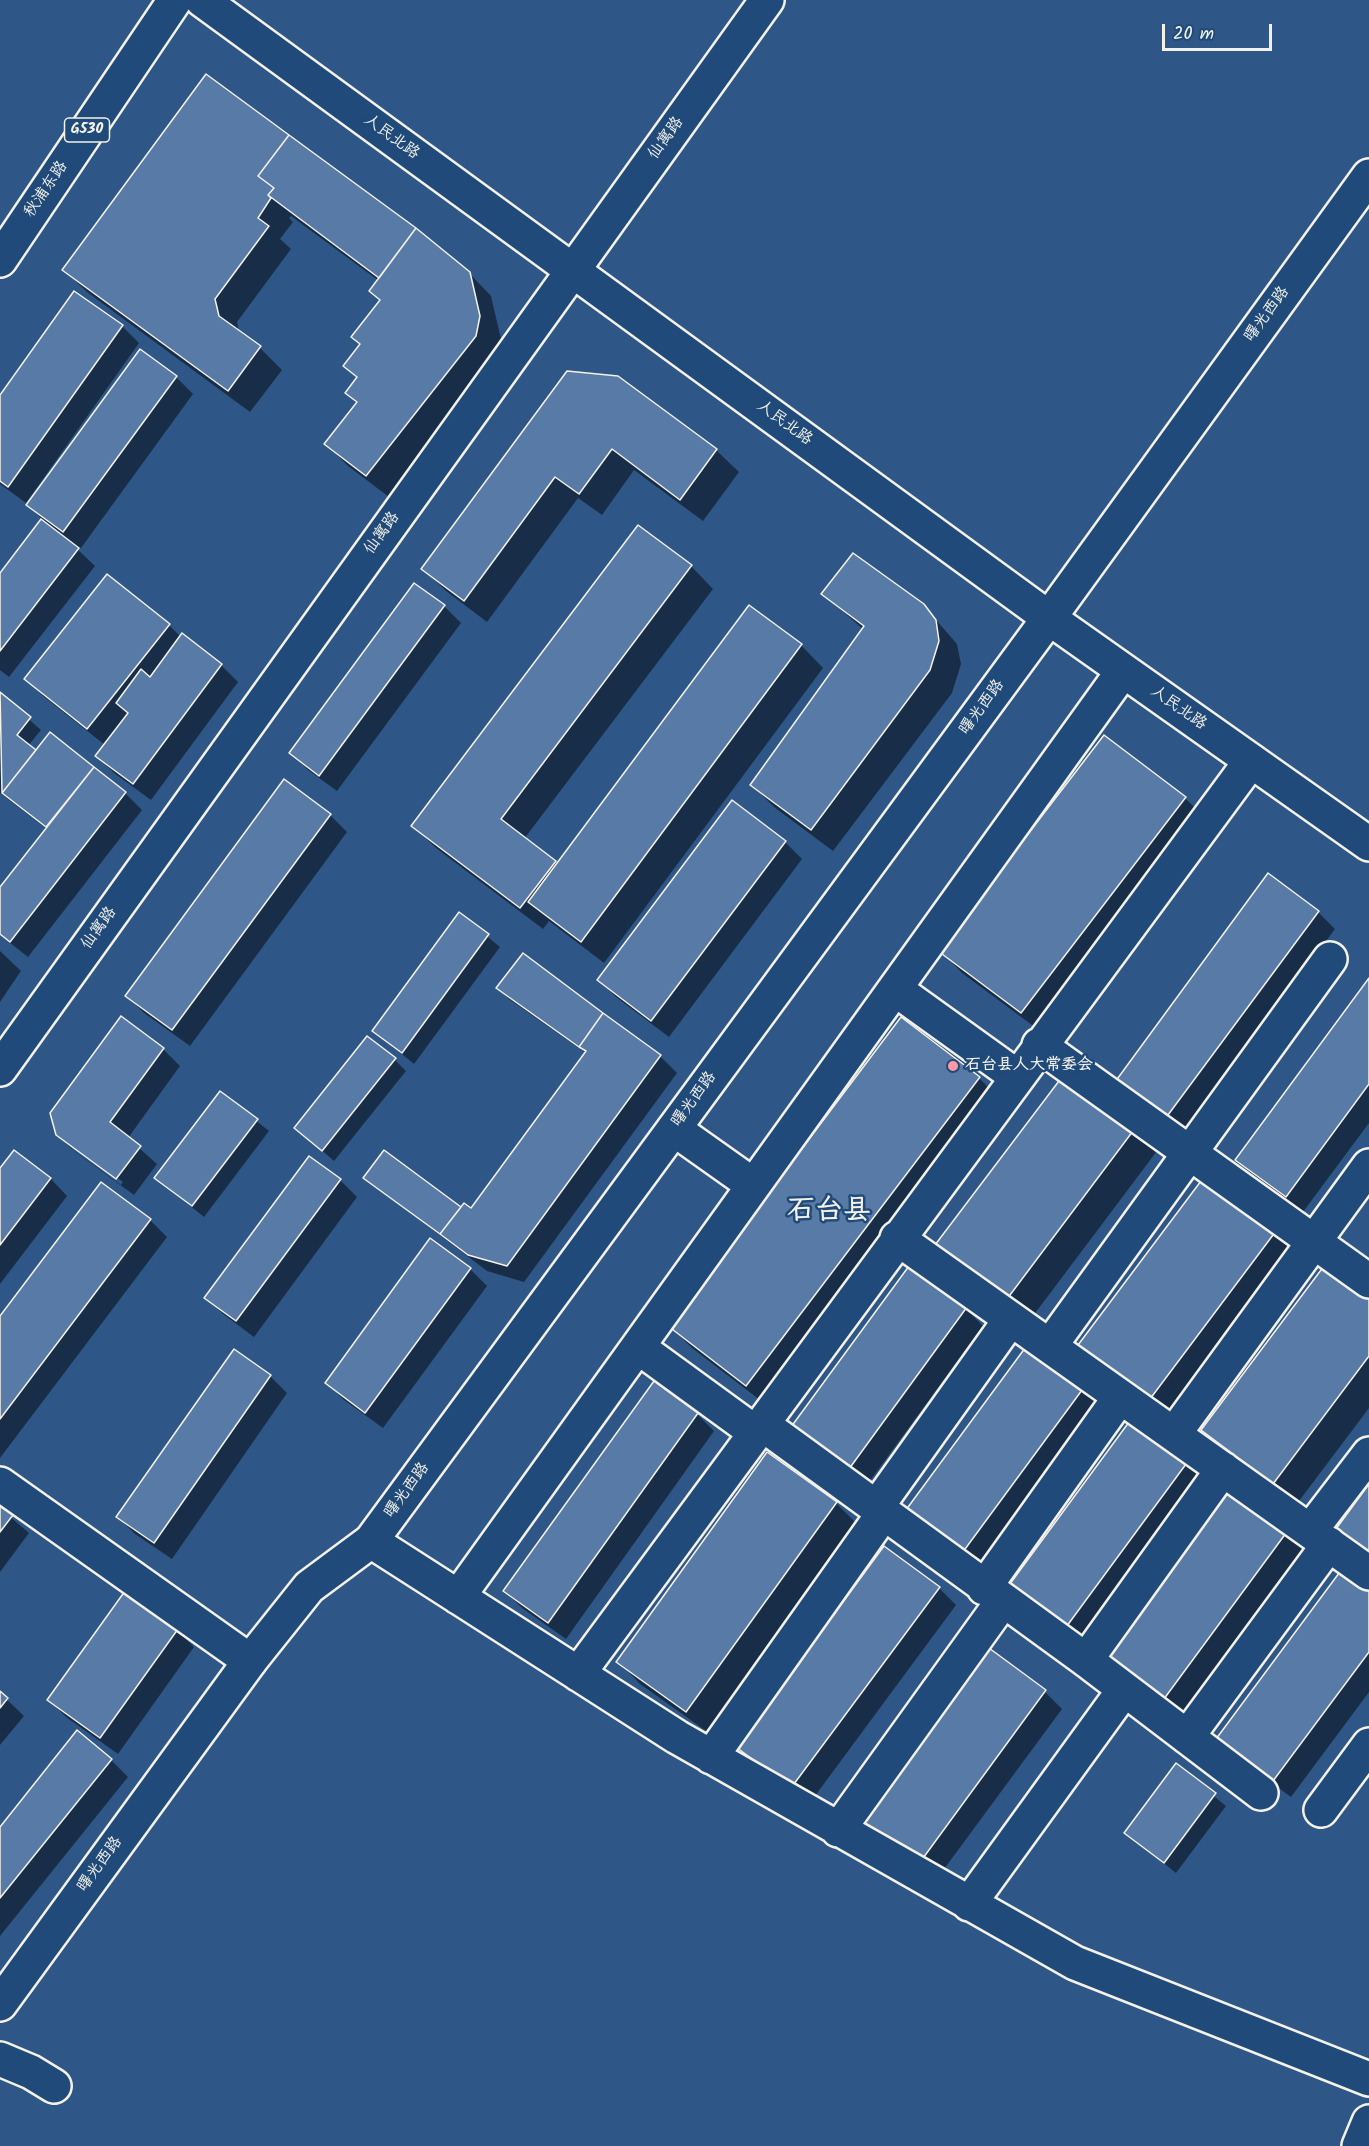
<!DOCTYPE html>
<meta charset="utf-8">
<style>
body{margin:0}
#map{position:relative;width:1369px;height:2146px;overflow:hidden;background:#2e5787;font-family:Kalam,sans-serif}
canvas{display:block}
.scale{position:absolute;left:1162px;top:24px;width:110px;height:27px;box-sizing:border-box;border:3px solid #f4f1e8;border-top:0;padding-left:8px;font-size:18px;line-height:21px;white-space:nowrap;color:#f4f1e8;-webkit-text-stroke:4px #1f4a7a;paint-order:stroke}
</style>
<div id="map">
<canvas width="1369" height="2146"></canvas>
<div class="scale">20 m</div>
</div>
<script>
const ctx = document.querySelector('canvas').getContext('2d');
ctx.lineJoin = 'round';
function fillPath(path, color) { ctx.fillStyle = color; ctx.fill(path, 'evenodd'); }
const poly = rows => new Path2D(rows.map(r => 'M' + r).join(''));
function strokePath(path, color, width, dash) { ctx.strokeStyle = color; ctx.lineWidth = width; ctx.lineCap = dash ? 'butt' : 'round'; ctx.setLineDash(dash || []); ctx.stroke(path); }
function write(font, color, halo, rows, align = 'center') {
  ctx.font = font + ' Kalam,"LXGW WenKai TC",sans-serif'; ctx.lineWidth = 5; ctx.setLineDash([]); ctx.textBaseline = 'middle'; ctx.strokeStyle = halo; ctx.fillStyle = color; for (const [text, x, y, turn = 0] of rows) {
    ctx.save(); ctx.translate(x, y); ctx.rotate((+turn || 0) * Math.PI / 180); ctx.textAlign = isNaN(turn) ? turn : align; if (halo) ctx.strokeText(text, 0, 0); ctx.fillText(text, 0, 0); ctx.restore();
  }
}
fillPath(poly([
 [207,77,469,273,491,296,501,339,498,359,389,497,348,466,326,444,358,404,347,392,358,378,345,365,361,345,381,301,371,291,379,281,291,216,289,218,293,222,280,239,291,249,237,322,239,332,260,348,282,370,250,412,87,292,64,270],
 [122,326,139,343,26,503,0,484,0,398],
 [176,377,193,394,81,548,73,545,95,566,9,677,0,670,0,575,43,520,28,505],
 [617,377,716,450,739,472,703,521,634,470,602,515,578,498,487,622,446,591,423,568],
 [639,527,691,566,713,589,524,839,558,864,749,607,801,645,823,668,604,963,549,921,543,929,436,848,413,826],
 [823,594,923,605,957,644,961,664,952,693,833,851,774,807,752,785,864,630],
 [444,606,461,623,337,791,308,770,291,753],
 [169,625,181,637,221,665,238,682,151,800,114,773,97,756,105,745,43,696,26,679],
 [0,694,41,730,28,746,36,752,51,734,125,793,142,810,28,957,0,935,0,890,47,829,0,793],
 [284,781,330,815,347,832,190,1046,144,1013,127,996],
 [1185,798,1207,820,1044,1034,962,973,940,950],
 [732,802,785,842,802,859,669,1037,616,997,599,980],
 [1318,912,1335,929,1182,1135,1134,1099],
 [460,914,500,947,414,1064,374,1031],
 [0,951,21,971,0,1002],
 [1369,981,1369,1123,1303,1212,1254,1176,1237,1160],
 [498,988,660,1056,677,1073,524,1282,487,1271,365,1178,471,1210,586,1053,509,999],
 [121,1018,163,1049,180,1066,128,1138,157,1164,134,1195,75,1152,57,1134],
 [70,1144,123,1182,121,1185,70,1148],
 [395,1060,406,1071,334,1161,296,1128],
 [979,1078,1001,1100,769,1407,692,1348,670,1326],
 [221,1093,269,1131,204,1217,156,1178],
 [1135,1128,1157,1151,1030,1320,937,1245],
 [14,1152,51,1179,67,1196,0,1284,0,1171],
 [1207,1175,1300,1250,1173,1420,1102,1367,1080,1344],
 [340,1180,357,1197,254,1337,223,1314,206,1297],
 [150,1220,167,1237,0,1458,0,1318],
 [910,1268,966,1309,983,1326,867,1485,810,1444],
 [470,1269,487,1286,383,1428,344,1400,327,1383],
 [1369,1290,1369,1408,1296,1505,1225,1452,1203,1430],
 [234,1351,270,1376,287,1393,172,1559,135,1534,118,1517],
 [1084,1387,1101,1404,974,1576,918,1535],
 [697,1414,714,1431,566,1639,522,1608,505,1591],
 [767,1454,836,1503,859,1526,709,1733,640,1684,618,1661],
 [1188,1461,1205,1478,1078,1650,1022,1609],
 [1233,1489,1305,1547,1179,1719,1123,1678],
 [0,1508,29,1533,0,1572],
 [1369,1585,1369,1692,1291,1797,1235,1756],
 [939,1588,956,1605,809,1804,754,1763,737,1746],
 [177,1630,194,1647,118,1754,66,1717,49,1700],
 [990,1650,1045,1692,1062,1709,936,1880,880,1839],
 [0,1693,24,1716,0,1745],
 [111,1760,128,1777,0,1936,0,1829],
 [1176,1765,1226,1806,1176,1873,1126,1833]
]), '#0007');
const building = poly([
 [206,74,289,135,258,176,274,188,268,195,271,198,258,218,269,226,215,299,219,316,261,346,228,391,62,270,206,74],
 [289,135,416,228,379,278,268,195,274,188,258,176,289,135],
 [416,228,470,272,480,316,476,336,366,476,324,444,357,402,345,393,357,377,343,366,360,344,351,337,380,300,369,291,416,228],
 [74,291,123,325,8,487,0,481,0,395,74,291],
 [140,349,177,376,63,532,26,505,140,349],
 [567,371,618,376,717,449,680,500,612,449,579,494,555,477,464,601,421,569,567,371],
 [41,519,79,548,0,651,0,573,41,519],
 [638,525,692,565,501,819,556,861,520,908,411,826,638,525],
 [853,553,924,604,936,620,939,641,930,670,811,830,750,785,864,626,821,594,853,553],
 [107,574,170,624,87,729,24,679,107,574],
 [414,583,445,605,319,776,289,753,414,583],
 [749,605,802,644,581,942,528,902,749,605],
 [182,633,222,664,133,784,95,756,128,713,116,703,141,669,150,677,182,633],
 [0,692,31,717,17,735,36,750,2,793,0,692],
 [50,732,94,767,46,827,2,793,50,732],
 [1104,735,1186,797,1021,1013,938,951,1104,735],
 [94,767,126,792,10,942,0,934,0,887,94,767],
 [284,779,331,814,172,1030,125,996,284,779],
 [732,800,786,841,651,1021,597,980,732,800],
 [1268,873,1319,911,1165,1119,1115,1082,1268,873],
 [459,912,489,934,402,1053,372,1031,459,912],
 [523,953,603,1013,579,1047,496,988,523,953],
 [1369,978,1369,1084,1286,1197,1235,1160,1369,978],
 [603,1013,661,1055,507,1266,468,1255,440,1234,464,1203,471,1208,586,1051,579,1047,603,1013],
 [121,1016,164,1048,110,1122,141,1146,116,1179,56,1135,50,1113,121,1016],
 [901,1017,980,1077,746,1386,668,1326,901,1017],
 [367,1036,396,1058,322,1151,294,1128,367,1036],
 [1065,1073,1136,1127,1007,1299,935,1245,1065,1073],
 [220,1091,258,1119,192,1206,154,1178,220,1091],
 [14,1150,51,1178,0,1245,0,1168,14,1150],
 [384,1150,461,1207,440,1234,363,1178,384,1150],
 [309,1156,341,1179,236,1321,204,1298,309,1156],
 [1207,1173,1279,1227,1150,1399,1078,1345,1207,1173],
 [101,1182,151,1219,0,1419,0,1316,101,1182],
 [430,1238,471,1268,365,1413,325,1383,430,1238],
 [1330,1258,1369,1288,1369,1356,1273,1484,1201,1430,1330,1258],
 [909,1266,967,1307,849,1469,791,1427,909,1266],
 [1028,1344,1085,1386,957,1560,900,1518,1028,1344],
 [234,1349,271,1375,154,1543,116,1517,234,1349],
 [654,1381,698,1413,548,1623,503,1591,654,1381],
 [1132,1418,1189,1460,1061,1634,1004,1592,1132,1418],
 [767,1452,837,1502,686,1712,616,1662,767,1452],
 [1369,1484,1369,1560,1333,1533,1369,1484],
 [1232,1487,1289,1529,1161,1703,1104,1661,1232,1487],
 [0,1506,13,1515,0,1532,0,1506],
 [884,1546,940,1587,791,1788,736,1747,884,1546],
 [1345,1565,1369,1583,1369,1652,1273,1781,1216,1739,1345,1565],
 [125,1591,178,1629,100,1738,47,1700,125,1591],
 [989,1648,1046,1690,918,1865,861,1822,989,1648],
 [0,1691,8,1698,0,1708,0,1691],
 [77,1730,112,1759,0,1898,0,1827,77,1730],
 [1176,1763,1216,1793,1164,1863,1124,1833,1176,1763]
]);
fillPath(building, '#587aa7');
strokePath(building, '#f4f1e8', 1.5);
const minor = poly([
 [895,989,1016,1076],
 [1039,1045,1369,1281],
 [0,1069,767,0],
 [674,1129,753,1185],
 [897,1238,1369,1573],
 [1050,1346,1330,959],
 [638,1347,756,1433],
 [762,1424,1086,1660,1261,1793],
 [1174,1434,1369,1166],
 [0,1484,250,1661],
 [876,1508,1010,1320],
 [1310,1531,1369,1454],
 [371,1541,677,1737,1075,1963,1369,2079],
 [984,1588,1120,1397],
 [458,1597,1123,671],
 [1086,1660,1223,1469],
 [578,1674,1251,761],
 [1187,1737,1329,1544],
 [711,1757,883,1514],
 [1321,1810,1369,1745],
 [838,1830,1002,1602],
 [969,1904,1124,1690],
 [0,2059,31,2072,54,2086],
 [1359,2146,1369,2122]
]);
const major = poly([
 [202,0,1049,618,1369,844],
 [0,2004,250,1661,309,1587,371,1541,1049,618,1369,176]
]);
const highway = poly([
 [0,260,175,0]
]);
strokePath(minor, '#f4f1e8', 38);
strokePath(major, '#f4f1e8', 38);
strokePath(highway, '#f4f1e8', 38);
strokePath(minor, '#1f4a7a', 33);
strokePath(major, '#1f4a7a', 33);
strokePath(highway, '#1f4a7a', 33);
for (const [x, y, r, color] of [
 [953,1066,6,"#ff9aa2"]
]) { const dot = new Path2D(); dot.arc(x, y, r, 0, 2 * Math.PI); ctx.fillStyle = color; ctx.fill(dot); strokePath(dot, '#1f4a7a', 2); }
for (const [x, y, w] of [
 [87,130,45]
]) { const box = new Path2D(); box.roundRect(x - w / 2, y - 12, w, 24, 4.5); ctx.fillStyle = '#1f4a7a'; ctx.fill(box); strokePath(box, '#f4f1e8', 1.5); }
write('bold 15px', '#f4f1e8', null, [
 ["G530",87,130]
]);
write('16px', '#f4f1e8', '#1f4a7a', [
 ["人民北路",391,138,36],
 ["仙寓路",667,139,-54],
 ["秋浦东路",47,190,-56],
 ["曙光西路",1268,315,-54],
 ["人民北路",784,424,36],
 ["仙寓路",383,534,-54],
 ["曙光西路",983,708,-54],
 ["人民北路",1178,709,35],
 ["仙寓路",100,929,-54],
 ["曙光西路",695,1100,-54],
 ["曙光西路",408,1491,-54],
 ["曙光西路",101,1865,-54]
]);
write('bold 16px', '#f4f1e8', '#1f4a7a', [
 ["石台县人大常委会",965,1066]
], 'left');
write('bold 28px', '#f4f1e8', '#1f4a7a', [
 ["石台县",829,1213]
]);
</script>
